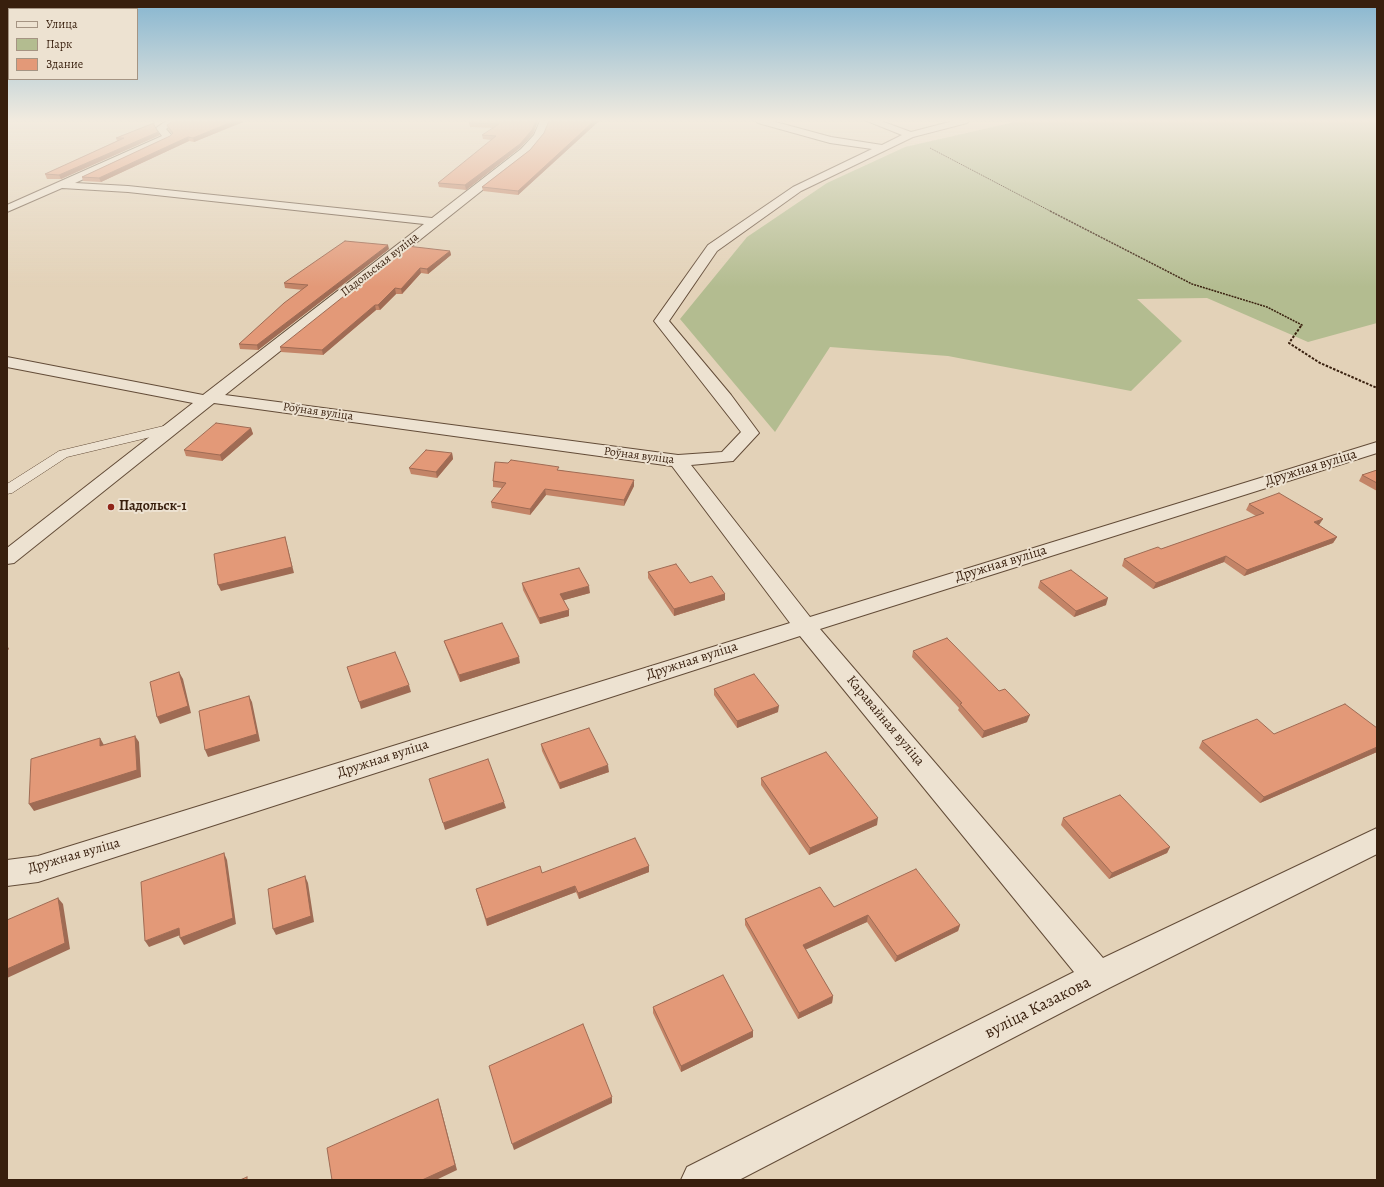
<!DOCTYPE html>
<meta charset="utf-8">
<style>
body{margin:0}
#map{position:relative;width:1384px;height:1187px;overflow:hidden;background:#e3d2b8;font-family:Alegreya,serif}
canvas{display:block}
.frame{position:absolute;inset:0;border:8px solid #381f0d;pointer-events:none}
.legend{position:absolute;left:8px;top:8px;width:130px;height:72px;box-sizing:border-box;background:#ede2d1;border:1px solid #a59483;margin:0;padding:5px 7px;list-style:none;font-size:12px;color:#381f0d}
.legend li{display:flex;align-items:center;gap:8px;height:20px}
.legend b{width:20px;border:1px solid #a59483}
</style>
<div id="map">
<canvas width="1384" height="1187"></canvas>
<div class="frame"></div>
<ul class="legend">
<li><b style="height:5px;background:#ede2d1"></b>Улица</li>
<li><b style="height:11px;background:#b3bc90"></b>Парк</li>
<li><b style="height:11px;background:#e39978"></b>Здание</li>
</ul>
</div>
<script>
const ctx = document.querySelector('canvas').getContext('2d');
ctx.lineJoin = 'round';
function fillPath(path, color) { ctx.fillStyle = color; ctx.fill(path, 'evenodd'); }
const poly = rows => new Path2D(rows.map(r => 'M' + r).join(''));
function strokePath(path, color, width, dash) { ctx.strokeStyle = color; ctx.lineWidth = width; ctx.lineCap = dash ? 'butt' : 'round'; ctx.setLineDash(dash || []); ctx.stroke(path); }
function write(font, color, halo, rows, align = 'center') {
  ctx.font = font + ' Alegreya,serif'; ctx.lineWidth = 4; ctx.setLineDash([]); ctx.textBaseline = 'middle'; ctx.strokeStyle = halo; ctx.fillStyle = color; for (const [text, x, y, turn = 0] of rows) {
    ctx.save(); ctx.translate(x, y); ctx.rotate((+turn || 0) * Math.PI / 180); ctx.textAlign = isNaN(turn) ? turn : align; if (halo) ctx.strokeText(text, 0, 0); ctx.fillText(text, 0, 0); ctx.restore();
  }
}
fillPath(poly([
 [1019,121,1377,121,1377,323,1308,342,1207,298,1137,299,1182,341,1131,391,948,356,830,347,775,432,680,319,747,237,827,183,905,147]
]), '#b3bc90');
const lane = poly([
 [172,424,176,425,178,428,176,431,67,457,12,493,7,494,7,484,59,451,172,424]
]);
const street = poly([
 [166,121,178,121,166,129,173,137,171,139,75,183,128,186,432,218,521,149,534,135,540,121,550,121,543,136,529,153,225,395,678,455,722,452,741,432,654,321,708,245,793,187,872,149,830,143,758,123,756,121,772,121,831,137,882,145,902,135,867,121,881,121,911,132,953,121,969,121,967,123,913,137,801,191,717,251,669,321,731,395,759,433,733,461,691,465,810,617,1377,442,1377,453,820,629,1103,958,1377,828,1377,854,1109,988,739,1180,681,1180,687,1167,1074,972,800,636,38,882,7,886,7,860,38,856,790,623,672,466,214,403,14,563,7,564,7,548,193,403,7,367,7,357,203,395,424,224,128,192,62,188,7,212,7,205,162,136,156,128,166,121]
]);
strokePath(lane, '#634c38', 1);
strokePath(street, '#634c38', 2);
strokePath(poly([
 [930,148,1052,212]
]), '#381f0d', 1, [1.5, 1]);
strokePath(poly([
 [1050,211,1192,284,1267,307,1302,325,1300,327]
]), '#381f0d', 1.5, [2, 1]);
strokePath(poly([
 [1301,326,1289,343,1320,363,1377,388]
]), '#381f0d', 2, [2.5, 1.5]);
fillPath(lane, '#ede2d1');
fillPath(street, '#ede2d1');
fillPath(poly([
 [173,121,242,121,243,122,194,142,189,141,101,182,83,181,82,177,170,136,172,134,168,129,167,125],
 [472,121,538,121,533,134,520,148,466,190,439,187,438,183,492,140,483,139,482,135,493,128,470,127,469,123],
 [549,121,599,121,518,195,483,191,482,187,530,150,544,133],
 [154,123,155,127,158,132,160,135,61,179,47,179,45,174,117,141,116,138],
 [389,249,258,350,240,349,239,344,303,290,285,288,284,283],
 [450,251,451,255,428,274,421,273,402,294,396,294,380,310,376,310,323,355,281,352,280,347],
 [251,428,253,434,222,461,186,456,184,450],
 [452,453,453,459,437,478,411,474,409,468],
 [560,470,634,486,624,506,546,495,530,515,492,508,491,502,502,488,493,487,493,481],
 [1377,470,1377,491,1359,481,1362,475],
 [1249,504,1319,525,1337,537,1333,543,1244,576,1224,562,1153,589,1122,566,1124,559,1161,549,1256,516,1246,510],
 [648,572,690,583,725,594,725,600,674,616,648,578],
 [1040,581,1106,605,1074,617,1038,588],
 [522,583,590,593,564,600,569,616,540,624,523,590],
 [444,641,520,663,460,682,446,647],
 [913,651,999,691,1027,722,982,738,958,710,959,708,912,657],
 [714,689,778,712,737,728,714,695],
 [1377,728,1377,752,1260,803,1199,748,1202,741,1274,734],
 [541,744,609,772,560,789,542,751],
 [761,778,877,825,809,855,761,785],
 [1063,818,1170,847,1167,853,1109,879,1061,825],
 [649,866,649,872,579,899,576,892,487,926,476,889,542,873],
 [834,907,960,925,958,931,895,962,867,922,805,950,833,996,832,1003,798,1019,745,925,745,919],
 [653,1007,753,1031,753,1037,681,1072,653,1013]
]), '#c38467');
fillPath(poly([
 [234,121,242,121,243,122,194,142,193,138],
 [536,121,538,121,533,134,520,148,466,190,465,185],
 [594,121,599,121,518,195,518,191],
 [158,132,160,135,61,179,59,175],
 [188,137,189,141,101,182,99,178],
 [388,245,389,249,258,350,257,345],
 [450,251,451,255,428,274,427,269],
 [420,268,421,273,402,294,401,289],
 [395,288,396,294,380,310,378,305],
 [375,305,376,310,323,355,322,350],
 [251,428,253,434,222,461,220,455],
 [452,453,453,459,437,478,436,472],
 [634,480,634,486,624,506,624,500],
 [545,489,546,495,530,515,530,509],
 [1323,519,1319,525,1311,528,1314,522],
 [285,537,294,573,221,591,218,585],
 [1337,537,1333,543,1244,576,1247,570],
 [1226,556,1224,562,1153,589,1156,583],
 [589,586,590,593,561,601,560,594],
 [725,594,725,600,674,616,674,609],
 [1108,598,1106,605,1074,617,1076,611],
 [569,610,569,616,540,624,539,618],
 [7,645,9,649,7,651],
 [519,657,520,663,460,682,459,675],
 [179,672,183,679,191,713,160,724,157,717],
 [409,685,411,692,361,709,359,702],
 [249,696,252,702,260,741,208,757,205,750],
 [779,706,778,712,737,728,737,721],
 [1030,715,1027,722,982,738,984,731],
 [135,736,139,742,141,777,34,811,29,804],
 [100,738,104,745,100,746],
 [1377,747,1377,752,1260,803,1264,797],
 [608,765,609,772,560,789,559,783],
 [504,802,506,808,445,830,443,823],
 [878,818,877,825,809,855,810,848],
 [1170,847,1167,853,1109,879,1112,873],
 [224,853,227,860,236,924,184,945,180,938],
 [649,866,649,872,579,899,578,893],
 [305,876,308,883,314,922,276,935,273,929],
 [575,886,576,892,487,926,486,919],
 [58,898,63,904,70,949,7,978,7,969],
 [868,915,867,922,802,951,803,945],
 [960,925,958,931,895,962,897,956],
 [179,928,183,934,149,947,145,941],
 [833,996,832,1003,798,1019,799,1013],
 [753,1031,753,1037,681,1072,681,1066],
 [612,1097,612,1103,514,1150,512,1144],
 [438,1099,440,1105,457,1170,436,1180,422,1180]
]), '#9f6b54');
const building = poly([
 [173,121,234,121,193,138,188,137,99,178,82,177,170,136,173,133,167,125,173,121],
 [472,121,536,121,532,130,520,144,465,185,438,183,496,136,482,135,499,124,469,123,472,121],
 [549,121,594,121,518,191,482,187,530,150,544,133,549,121],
 [154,123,154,125,158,132,59,175,45,174,124,138,116,138,154,123],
 [345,241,388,245,257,345,239,344,284,303,308,285,284,283,345,241],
 [407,246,450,251,427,269,420,268,401,289,395,288,378,305,375,305,322,350,280,347,407,246],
 [216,423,251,428,220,455,184,450,216,423],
 [426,450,452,453,436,472,409,468,426,450],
 [511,460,559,467,557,470,634,480,624,500,545,489,530,509,491,502,506,483,493,481,495,462,508,463,511,460],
 [1377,470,1377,483,1362,475,1377,470],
 [1279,493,1323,519,1314,522,1337,537,1247,570,1226,556,1156,583,1124,559,1158,547,1161,549,1264,513,1249,504,1279,493],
 [285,537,292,567,218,585,214,554,285,537],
 [676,564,690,583,712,576,725,594,674,609,648,572,676,564],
 [579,568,589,586,560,594,569,610,539,618,522,583,579,568],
 [1071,570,1108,598,1076,611,1040,581,1071,570],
 [502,623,519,657,459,675,444,641,502,623],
 [947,638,999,691,1005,689,1030,715,984,731,960,704,962,703,913,651,947,638],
 [395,652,409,685,359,702,347,667,395,652],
 [179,672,188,706,157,717,150,682,179,672],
 [754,674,779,706,737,721,714,689,754,674],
 [249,696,257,734,205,750,199,711,249,696],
 [1345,704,1377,728,1377,747,1264,797,1202,741,1257,719,1274,734,1345,704],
 [589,728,608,765,559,783,541,744,589,728],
 [135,736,137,770,29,804,31,759,100,738,100,746,135,736],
 [826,752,878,818,810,848,761,778,826,752],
 [488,759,504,802,443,823,429,779,488,759],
 [1120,795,1170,847,1112,873,1063,818,1120,795],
 [635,838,649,866,578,893,575,886,486,919,476,889,540,866,542,873,635,838],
 [224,853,233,918,180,938,179,928,145,941,141,882,224,853],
 [916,869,960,925,897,956,868,915,803,945,833,996,799,1013,745,919,820,887,834,907,916,869],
 [305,876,311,916,273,929,268,889,305,876],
 [58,898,65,943,7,969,7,920,58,898],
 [723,975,753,1031,681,1066,653,1007,723,975],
 [583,1024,612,1097,512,1144,489,1066,583,1024],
 [438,1099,455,1165,422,1180,332,1180,327,1148,438,1099],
 [247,1177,247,1180,240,1180,247,1177]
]);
fillPath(building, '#e39978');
strokePath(building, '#9f6b54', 1);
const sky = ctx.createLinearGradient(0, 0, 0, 287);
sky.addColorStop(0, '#87b6d0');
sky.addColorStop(0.42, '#f2ebdf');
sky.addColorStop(1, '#f2ebdf00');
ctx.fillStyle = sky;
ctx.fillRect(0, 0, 1384, 287);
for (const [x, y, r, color] of [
 [111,507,4,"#8f2418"]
]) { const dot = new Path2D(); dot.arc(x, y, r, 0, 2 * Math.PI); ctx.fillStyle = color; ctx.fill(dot); strokePath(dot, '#ede2d1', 1.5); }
write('12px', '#381f0d', '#ede2d1', [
 ["Падольская вуліца",380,265,-38],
 ["Роўная вуліца",318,412,8],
 ["Роўная вуліца",639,456,7]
]);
write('14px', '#381f0d', '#ede2d1', [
 ["Дружная вуліца",1311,468,-17],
 ["Дружная вуліца",1001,564,-17],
 ["Дружная вуліца",692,661,-18],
 ["Каравайная вуліца",885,721,50],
 ["Дружная вуліца",383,759,-18],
 ["Дружная вуліца",74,856,-16]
]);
write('bold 14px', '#381f0d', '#ede2d1', [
 ["Падольск-1",119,507]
], 'left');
write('17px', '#381f0d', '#ede2d1', [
 ["вуліца Казакова",1038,1008,-27]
]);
</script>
